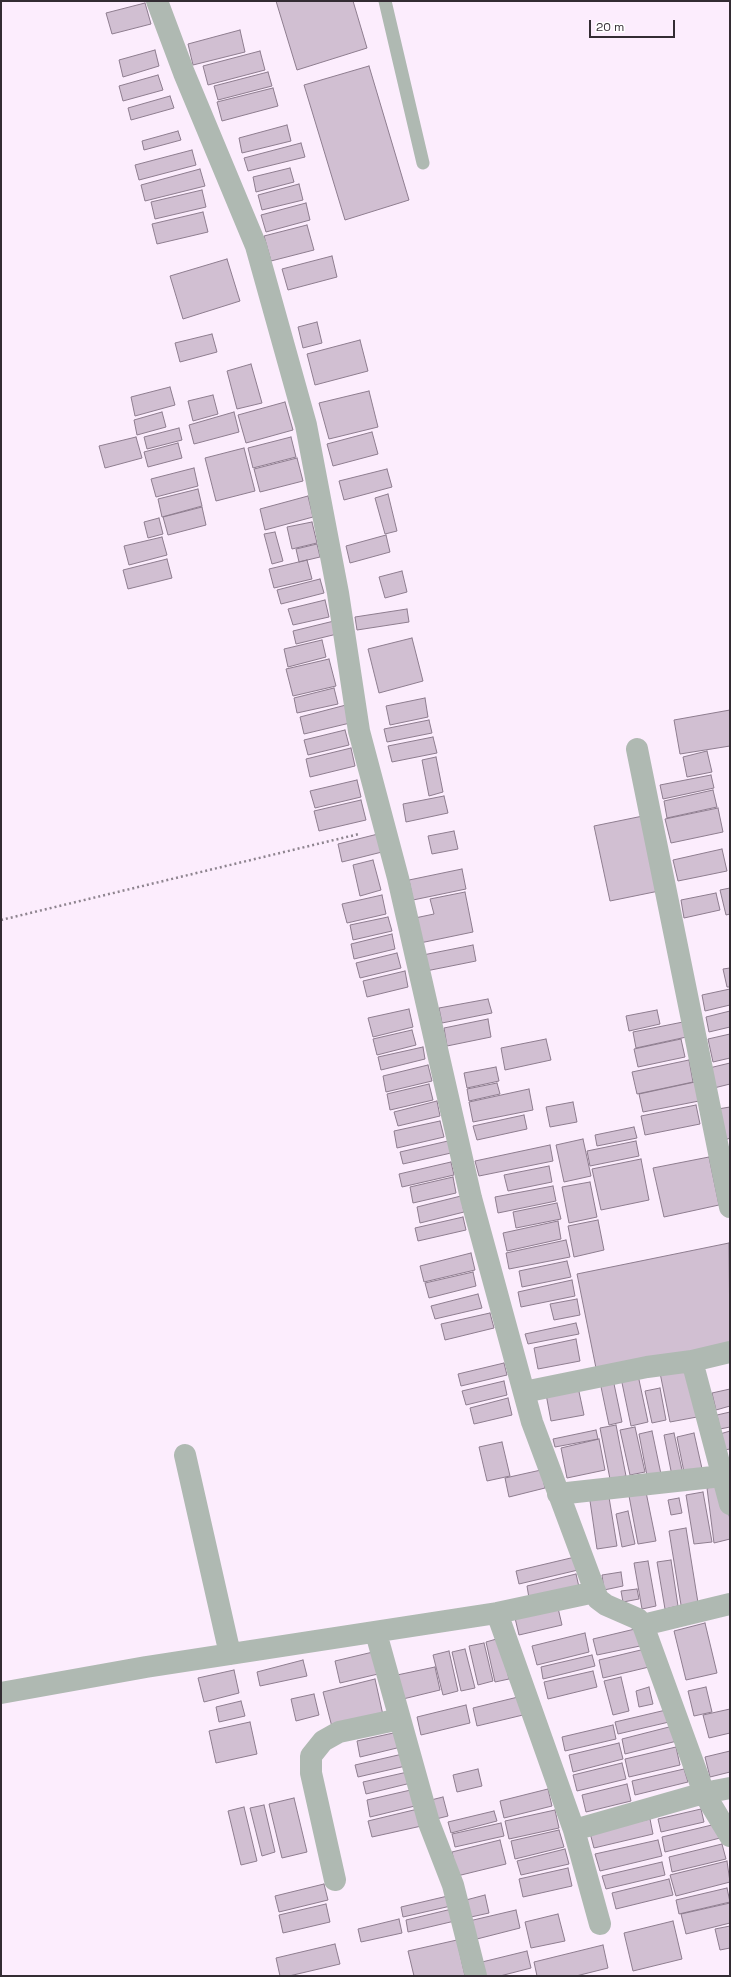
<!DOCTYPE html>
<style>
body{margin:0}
#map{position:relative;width:731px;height:1977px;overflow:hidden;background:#fcedfd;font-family:"Space Grotesk",sans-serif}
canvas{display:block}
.frame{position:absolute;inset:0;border:2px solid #332c33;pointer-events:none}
.scale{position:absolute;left:589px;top:20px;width:86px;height:18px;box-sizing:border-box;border:2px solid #332c33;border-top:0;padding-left:5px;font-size:12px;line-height:14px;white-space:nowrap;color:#332c33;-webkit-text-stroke:3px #fff;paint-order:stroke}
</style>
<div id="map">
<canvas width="731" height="1977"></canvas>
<div class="frame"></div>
<div class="scale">20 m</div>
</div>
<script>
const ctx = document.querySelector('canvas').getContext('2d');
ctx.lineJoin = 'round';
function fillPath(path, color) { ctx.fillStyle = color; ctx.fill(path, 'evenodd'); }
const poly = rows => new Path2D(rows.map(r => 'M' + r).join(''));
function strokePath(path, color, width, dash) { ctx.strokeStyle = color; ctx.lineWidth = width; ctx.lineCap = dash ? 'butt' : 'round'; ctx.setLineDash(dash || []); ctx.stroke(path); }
const building = poly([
 [276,1,353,1,367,48,297,70,276,1],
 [145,3,151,24,112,34,106,13,145,3],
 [240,30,245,52,193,65,188,44,240,30],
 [155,50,159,66,123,77,119,60,155,50],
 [260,51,265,70,208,85,203,66,260,51],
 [369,66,409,200,345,220,304,85,369,66],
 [268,72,272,86,218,100,214,86,268,72],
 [158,75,163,90,123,101,119,86,158,75],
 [273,88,278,106,222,121,217,102,273,88],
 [170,96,174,108,131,120,128,108,170,96],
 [287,125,291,141,242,153,239,138,287,125],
 [178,131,181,140,144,150,142,141,178,131],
 [301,143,305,157,248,171,244,158,301,143],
 [192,150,196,165,139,180,135,165,192,150],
 [290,168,294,182,256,192,253,177,290,168],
 [200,169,205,186,145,201,141,185,200,169],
 [299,184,303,200,262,210,258,195,299,184],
 [202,190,206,207,155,219,151,202,202,190],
 [306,203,310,220,266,232,261,215,306,203],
 [203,212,208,232,157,244,152,224,203,212],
 [307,225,314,250,271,261,264,236,307,225],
 [332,256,337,277,288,290,282,269,332,256],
 [227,259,240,301,183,319,170,276,227,259],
 [317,322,322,343,303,348,298,327,317,322],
 [212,334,217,352,180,362,175,343,212,334],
 [360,340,368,371,315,385,307,354,360,340],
 [251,364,262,403,237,409,227,371,251,364],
 [170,387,175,405,135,416,131,397,170,387],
 [369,391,378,427,329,439,319,403,369,391],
 [213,395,218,414,193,421,188,401,213,395],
 [285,402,293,430,246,443,238,415,285,402],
 [162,412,166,427,137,435,134,420,162,412],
 [234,412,239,432,194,444,189,425,234,412],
 [179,428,182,440,147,449,144,437,179,428],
 [372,432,378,454,333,466,327,444,372,432],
 [136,437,142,458,105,468,99,446,136,437],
 [291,437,296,457,253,468,248,448,291,437],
 [178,443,182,458,148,467,144,452,178,443],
 [244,448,255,491,216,501,205,458,244,448],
 [297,458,303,481,260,492,254,469,297,458],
 [194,468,198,486,156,497,151,479,194,468],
 [387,469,392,487,344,500,339,481,387,469],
 [198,489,202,506,162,517,158,499,198,489],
 [388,494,397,531,385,534,375,498,388,494],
 [308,496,313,517,265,530,260,509,308,496],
 [202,507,206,525,168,535,163,517,202,507],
 [159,518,163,534,148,538,144,522,159,518],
 [312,522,317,543,292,549,287,527,312,522],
 [275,532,283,561,272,564,264,534,275,532],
 [386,535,390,552,350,563,346,546,386,535],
 [162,537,167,555,129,565,124,546,162,537],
 [317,544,320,557,299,562,296,549,317,544],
 [167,559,172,578,128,589,123,570,167,559],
 [307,560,312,579,274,588,269,569,307,560],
 [402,571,407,592,385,598,379,577,402,571],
 [320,579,324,593,281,604,277,590,320,579],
 [325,600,329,617,293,625,288,609,325,600],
 [407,609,409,622,357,630,355,617,407,609],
 [334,621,337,634,296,644,293,631,334,621],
 [412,638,423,681,379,693,368,649,412,638],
 [322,640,326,657,288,667,284,649,322,640],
 [329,659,336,686,293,696,286,669,329,659],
 [334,688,338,704,297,713,294,698,334,688],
 [425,698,428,717,390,725,386,706,425,698],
 [346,705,350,723,304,734,300,717,346,705],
 [730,710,730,746,680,754,674,720,730,710],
 [429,720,432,733,387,742,384,729,429,720],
 [345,730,349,745,308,755,304,740,345,730],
 [433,737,437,753,392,762,388,746,433,737],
 [351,748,355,766,310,777,306,759,351,748],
 [707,751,712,772,687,777,683,757,707,751],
 [436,757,443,792,429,796,422,760,436,757],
 [711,775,714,788,663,799,660,785,711,775],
 [357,780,361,797,315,808,310,791,357,780],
 [713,790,717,807,667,818,664,801,713,790],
 [444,796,448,813,406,822,403,804,444,796],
 [361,800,366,820,319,831,314,811,361,800],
 [718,808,723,832,671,843,665,819,718,808],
 [643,816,659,891,610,901,594,826,643,816],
 [454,831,458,849,432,854,428,836,454,831],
 [378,834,382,852,342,862,338,844,378,834],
 [722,849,727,871,678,881,673,860,722,849],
 [373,860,381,890,360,896,353,865,373,860],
 [462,869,466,889,413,900,409,880,462,869],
 [730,888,730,914,726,915,720,890,730,888],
 [465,892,473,932,420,943,415,918,434,914,430,899,465,892],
 [716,893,720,910,684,918,681,900,716,893],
 [382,895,386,914,347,923,342,904,382,895],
 [388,917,392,931,353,940,350,925,388,917],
 [392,934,395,949,354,959,351,944,392,934],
 [473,945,476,961,426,971,423,955,473,945],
 [397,953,401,968,360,978,356,963,397,953],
 [730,968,730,987,727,987,723,969,730,968],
 [405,971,408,987,367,997,363,981,405,971],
 [730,989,730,1005,705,1011,702,995,730,989],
 [488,999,492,1013,442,1023,439,1008,488,999],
 [409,1009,413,1027,373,1037,368,1018,409,1009],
 [657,1010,660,1024,629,1031,626,1016,657,1010],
 [730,1011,730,1027,709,1032,706,1017,730,1011],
 [488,1019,491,1037,447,1046,444,1028,488,1019],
 [688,1021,691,1036,636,1048,633,1032,688,1021],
 [412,1030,416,1045,377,1055,373,1039,412,1030],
 [730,1034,730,1058,713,1062,708,1039,730,1034],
 [546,1039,551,1060,505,1070,501,1048,546,1039],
 [681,1039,685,1057,638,1067,634,1049,681,1039],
 [423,1047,425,1059,381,1070,378,1057,423,1047],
 [689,1060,693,1082,637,1094,632,1072,689,1060],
 [730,1063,730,1084,710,1089,705,1069,730,1063],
 [428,1065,432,1081,386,1092,383,1076,428,1065],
 [496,1067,499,1081,467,1088,464,1073,496,1067],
 [695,1082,699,1101,643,1112,639,1094,695,1082],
 [497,1083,500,1094,469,1101,467,1089,497,1083],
 [429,1084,433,1100,390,1110,387,1094,429,1084],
 [529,1089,533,1110,473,1122,469,1102,529,1089],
 [437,1101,440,1116,398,1126,394,1112,437,1101],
 [573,1102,577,1122,550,1127,546,1107,573,1102],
 [696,1105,700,1124,645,1135,641,1116,696,1105],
 [730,1107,730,1138,725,1140,718,1109,730,1107],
 [524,1115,527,1129,477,1140,473,1126,524,1115],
 [440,1121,444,1137,397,1148,394,1131,440,1121],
 [634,1127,637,1138,597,1146,595,1135,634,1127],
 [583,1139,591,1176,564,1182,556,1145,583,1139],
 [448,1141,451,1153,403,1164,400,1152,448,1141],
 [636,1141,639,1156,590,1166,587,1151,636,1141],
 [550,1145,553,1161,479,1176,475,1161,550,1145],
 [709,1157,719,1205,664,1217,653,1168,709,1157],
 [641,1159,649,1200,601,1210,592,1169,641,1159],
 [451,1162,454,1175,402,1187,399,1174,451,1162],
 [549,1166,552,1182,508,1191,504,1175,549,1166],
 [453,1177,456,1193,413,1203,410,1187,453,1177],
 [590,1182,597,1217,569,1223,562,1187,590,1182],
 [553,1186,556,1201,498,1213,495,1197,553,1186],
 [461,1196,464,1212,420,1223,417,1207,461,1196],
 [557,1203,561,1219,516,1228,513,1212,557,1203],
 [463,1217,466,1230,418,1241,415,1228,463,1217],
 [598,1220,604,1250,574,1257,568,1226,598,1220],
 [558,1221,561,1239,507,1251,503,1233,558,1221],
 [566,1240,570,1257,509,1269,506,1253,566,1240],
 [729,1243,730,1345,597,1373,577,1274,729,1243],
 [471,1253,475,1270,424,1282,420,1266,471,1253],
 [567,1261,571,1277,522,1287,519,1271,567,1261],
 [473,1272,476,1286,429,1298,425,1283,473,1272],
 [572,1280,575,1296,521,1307,518,1292,572,1280],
 [478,1294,482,1308,435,1319,431,1306,478,1294],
 [577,1299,580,1315,554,1320,550,1304,577,1299],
 [490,1313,494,1328,445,1340,441,1324,490,1313],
 [576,1323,579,1334,528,1344,525,1334,576,1323],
 [576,1339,580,1361,538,1369,534,1348,576,1339],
 [504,1363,507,1375,461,1386,458,1374,504,1363],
 [687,1367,697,1417,670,1422,660,1373,687,1367],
 [638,1375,648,1422,631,1426,621,1378,638,1375],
 [613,1379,622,1422,609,1425,600,1382,613,1379],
 [504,1381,507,1395,466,1405,462,1391,504,1381],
 [578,1387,584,1415,551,1421,546,1394,578,1387],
 [660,1388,666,1420,652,1423,645,1391,660,1388],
 [730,1389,730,1406,716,1410,712,1393,730,1389],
 [508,1398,512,1415,474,1424,470,1408,508,1398],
 [730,1412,730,1427,720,1429,717,1415,730,1412],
 [616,1425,626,1476,610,1479,600,1428,616,1425],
 [635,1427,645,1472,630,1475,620,1430,635,1427],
 [596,1430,598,1439,555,1447,553,1439,596,1430],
 [652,1431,662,1479,648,1481,639,1434,652,1431],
 [730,1431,730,1449,724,1450,720,1434,730,1431],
 [674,1433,684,1479,673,1481,664,1435,674,1433],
 [694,1433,703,1473,685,1477,677,1437,694,1433],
 [599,1439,605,1470,567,1478,561,1448,599,1439],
 [502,1442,510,1476,487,1481,479,1447,502,1442],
 [541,1470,545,1488,509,1497,505,1478,541,1470],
 [722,1485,730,1519,730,1539,714,1543,707,1488,722,1485],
 [608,1491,617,1546,597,1549,589,1494,608,1491],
 [646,1492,656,1541,638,1544,629,1496,646,1492],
 [703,1492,712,1542,694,1544,686,1495,703,1492],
 [679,1498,682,1513,671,1515,668,1500,679,1498],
 [628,1511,635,1544,622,1547,616,1514,628,1511],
 [686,1528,699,1609,682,1611,669,1531,686,1528],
 [575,1557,578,1570,519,1584,516,1571,575,1557],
 [671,1560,678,1606,665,1609,657,1562,671,1560],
 [648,1561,656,1606,642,1609,634,1563,648,1561],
 [621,1572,623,1586,604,1590,602,1575,621,1572],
 [576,1574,579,1587,529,1598,527,1586,576,1574],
 [637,1589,639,1599,623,1602,621,1591,637,1589],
 [558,1608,562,1625,519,1635,515,1618,558,1608],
 [705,1623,717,1673,686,1680,674,1631,705,1623],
 [635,1629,640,1646,597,1655,593,1639,635,1629],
 [585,1633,589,1652,537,1665,532,1646,585,1633],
 [500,1638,509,1679,495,1682,486,1642,500,1638],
 [484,1643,493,1681,478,1685,469,1646,484,1643],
 [465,1649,475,1688,461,1691,452,1652,465,1649],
 [645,1649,649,1667,603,1678,599,1660,645,1649],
 [449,1651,458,1691,443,1695,433,1655,449,1651],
 [373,1652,378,1674,340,1683,335,1661,373,1652],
 [592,1655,595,1666,543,1679,541,1667,592,1655],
 [303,1660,307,1676,260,1686,257,1672,303,1660],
 [435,1667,440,1690,403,1699,397,1675,435,1667],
 [234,1670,239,1693,204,1702,198,1678,234,1670],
 [593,1671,597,1687,548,1699,544,1682,593,1671],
 [621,1677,629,1711,613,1715,604,1681,621,1677],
 [375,1679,383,1715,332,1727,323,1692,375,1679],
 [649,1687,653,1704,639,1707,636,1691,649,1687],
 [706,1687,712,1712,694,1716,688,1691,706,1687],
 [314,1694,319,1715,296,1721,291,1699,314,1694],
 [518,1697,523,1715,477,1726,473,1708,518,1697],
 [241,1701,245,1716,219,1722,216,1707,241,1701],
 [466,1705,470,1723,421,1735,417,1717,466,1705],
 [730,1709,730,1733,709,1738,703,1715,730,1709],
 [666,1710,669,1722,618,1734,615,1722,666,1710],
 [250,1722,257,1754,216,1763,209,1731,250,1722],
 [613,1725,616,1739,565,1751,562,1737,613,1725],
 [673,1726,677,1741,625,1754,622,1739,673,1726],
 [398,1732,401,1747,360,1757,357,1741,398,1732],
 [619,1743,623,1759,573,1772,569,1755,619,1743],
 [676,1747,680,1765,629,1777,625,1759,676,1747],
 [730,1751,730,1772,710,1777,705,1757,730,1751],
 [407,1753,410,1765,358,1777,355,1765,407,1753],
 [622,1763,626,1779,577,1791,573,1775,622,1763],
 [478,1769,482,1786,457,1792,453,1775,478,1769],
 [684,1769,688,1782,635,1795,632,1781,684,1769],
 [412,1771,415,1782,366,1794,363,1782,412,1771],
 [627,1784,631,1801,586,1812,582,1795,627,1784],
 [415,1789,419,1805,370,1817,367,1800,415,1789],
 [548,1789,552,1806,504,1818,500,1801,548,1789],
 [443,1797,448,1816,432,1820,427,1801,443,1797],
 [294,1798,307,1852,282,1858,269,1804,294,1798],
 [264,1805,275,1852,262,1856,250,1808,264,1805],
 [244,1807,257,1861,241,1865,228,1811,244,1807],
 [422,1808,426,1825,372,1837,368,1821,422,1808],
 [701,1809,704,1822,661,1832,658,1819,701,1809],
 [555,1810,559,1828,509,1839,505,1821,555,1810],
 [494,1811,497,1821,451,1833,448,1822,494,1811],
 [650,1819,653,1834,594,1848,590,1833,650,1819],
 [501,1823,504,1836,455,1847,452,1834,501,1823],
 [716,1824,720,1838,665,1852,662,1837,716,1824],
 [559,1830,564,1847,515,1859,511,1841,559,1830],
 [500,1840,506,1864,457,1876,452,1852,500,1840],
 [658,1840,662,1856,600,1871,595,1854,658,1840],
 [722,1844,726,1859,672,1872,669,1857,722,1844],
 [565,1849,569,1864,521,1875,517,1861,565,1849],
 [727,1861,730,1882,676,1896,670,1875,727,1861],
 [662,1862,665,1875,606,1889,602,1876,662,1862],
 [568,1868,572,1886,523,1897,519,1879,568,1868],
 [669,1879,673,1895,616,1909,612,1893,669,1879],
 [324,1884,328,1900,279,1912,275,1896,324,1884],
 [727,1888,730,1902,679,1914,676,1900,727,1888],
 [452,1895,455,1905,403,1917,401,1907,452,1895],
 [485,1895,489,1913,471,1917,466,1900,485,1895],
 [730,1903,730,1923,686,1934,681,1914,730,1903],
 [326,1904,330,1922,283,1933,279,1915,326,1904],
 [456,1908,459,1920,408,1932,406,1920,456,1908],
 [516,1910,520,1928,473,1940,469,1921,516,1910],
 [558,1914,565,1941,531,1948,525,1922,558,1914],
 [399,1919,402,1933,361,1942,358,1929,399,1919],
 [673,1921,682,1959,633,1971,624,1933,673,1921],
 [730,1926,730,1948,720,1950,715,1929,730,1926],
 [457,1940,465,1976,414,1976,408,1951,457,1940],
 [335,1944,340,1964,289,1976,280,1976,276,1958,335,1944],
 [603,1945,608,1968,576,1976,537,1976,534,1962,603,1945],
 [527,1951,531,1968,500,1976,485,1976,482,1962,527,1951]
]);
fillPath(building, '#d1bfd2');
strokePath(building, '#8e7d8f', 1);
strokePath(poly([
 [1,920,359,834]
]), '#8e848f', 2.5, [2, 3]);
strokePath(poly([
 [385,1,423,163]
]), '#afb9b2', 13);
strokePath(poly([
 [157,1,184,73,256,246,306,425,338,593,359,731,398,878,471,1198,532,1422,598,1599,606,1605,638,1619,643,1625,704,1793,730,1788],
 [637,749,730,1207],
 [692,1361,730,1352],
 [524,1392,647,1367,692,1361,730,1504],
 [185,1455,230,1654],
 [558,1494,722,1476],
 [497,1613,574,1830],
 [643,1625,730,1604],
 [376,1633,429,1823,453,1885,476,1976],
 [1,1693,146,1667,497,1613,595,1592],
 [335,1880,311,1773,311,1756,323,1741,339,1732,400,1719],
 [600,1924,574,1830,704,1793,730,1836]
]), '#afb9b2', 22);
</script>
